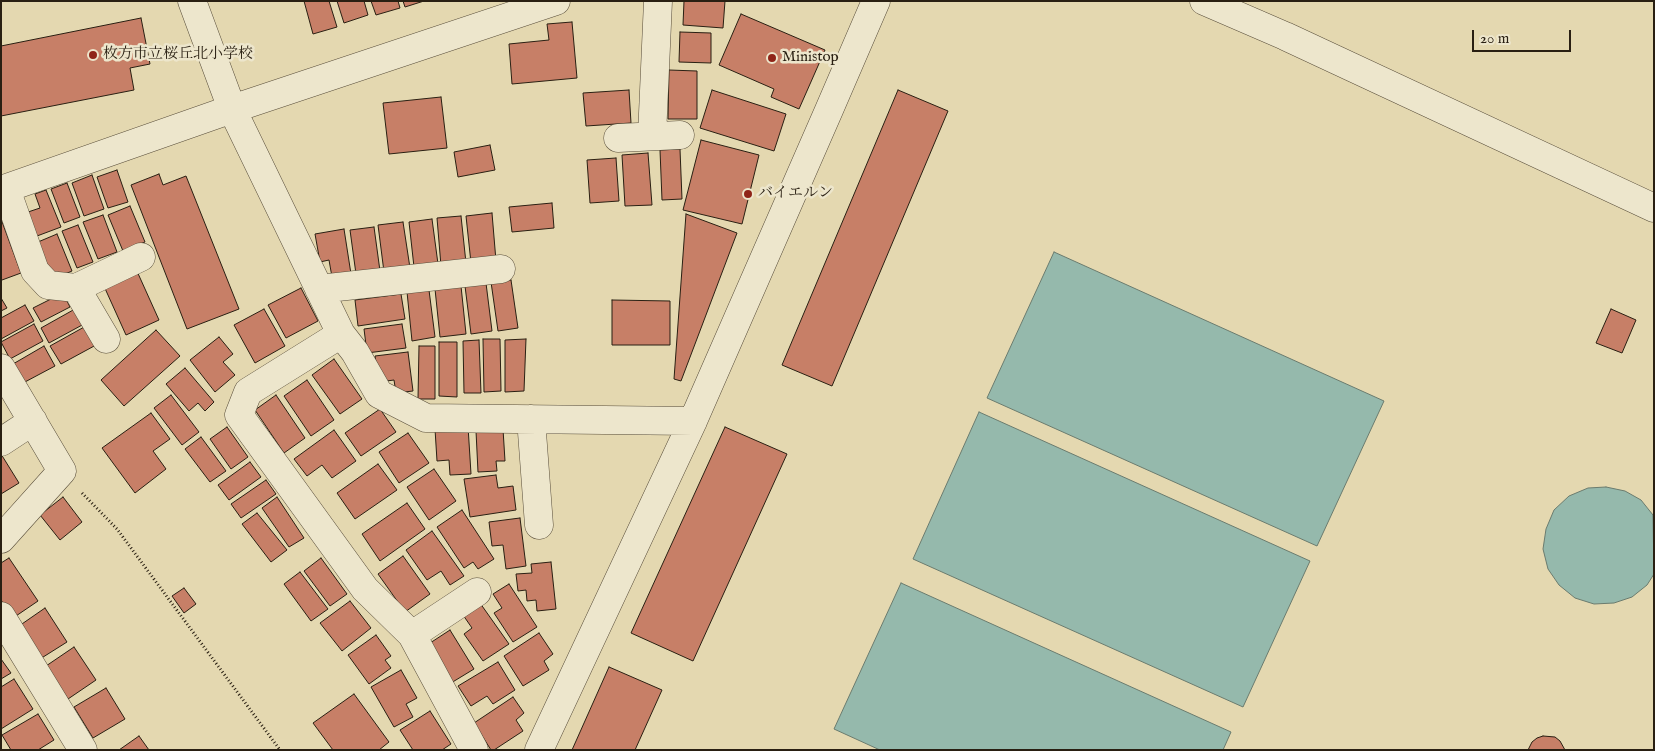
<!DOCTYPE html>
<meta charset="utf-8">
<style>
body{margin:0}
#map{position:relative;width:1655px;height:751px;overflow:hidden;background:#e4d8b0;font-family:"IM FELL English",serif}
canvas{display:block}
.frame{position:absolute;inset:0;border:2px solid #291f12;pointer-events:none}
.scale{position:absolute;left:1472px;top:30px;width:99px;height:22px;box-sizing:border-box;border:2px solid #291f12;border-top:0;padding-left:6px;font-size:15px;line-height:18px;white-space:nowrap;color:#291f12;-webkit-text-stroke:4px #ede6cc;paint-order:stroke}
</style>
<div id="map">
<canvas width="1655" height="751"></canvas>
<div class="frame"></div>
<div class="scale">20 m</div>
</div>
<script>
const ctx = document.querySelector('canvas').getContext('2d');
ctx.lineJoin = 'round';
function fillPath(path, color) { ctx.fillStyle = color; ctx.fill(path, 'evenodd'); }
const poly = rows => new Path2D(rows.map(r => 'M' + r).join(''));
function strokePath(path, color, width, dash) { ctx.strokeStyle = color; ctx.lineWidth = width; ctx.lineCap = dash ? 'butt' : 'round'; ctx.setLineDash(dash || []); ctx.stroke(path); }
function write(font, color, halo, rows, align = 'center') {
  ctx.font = font + ' "IM FELL English","Noto Serif JP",serif'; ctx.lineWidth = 5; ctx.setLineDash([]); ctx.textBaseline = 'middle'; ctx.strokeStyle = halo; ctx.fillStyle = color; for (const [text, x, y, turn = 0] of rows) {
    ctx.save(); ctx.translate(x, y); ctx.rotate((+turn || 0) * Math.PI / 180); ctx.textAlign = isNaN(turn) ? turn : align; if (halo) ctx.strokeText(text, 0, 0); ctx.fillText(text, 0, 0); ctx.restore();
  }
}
const water = poly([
 [1054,252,1384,401,1317,546,987,398,1054,252],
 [979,412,1310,561,1243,707,913,559,979,412],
 [1606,487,1625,491,1641,500,1653,515,1654,574,1647,585,1632,597,1614,603,1594,604,1575,598,1559,585,1548,569,1543,549,1546,529,1554,510,1569,496,1588,488,1606,487],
 [901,583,1231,732,1223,750,880,750,834,729,901,583]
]);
fillPath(water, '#95b9ac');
strokePath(water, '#6a7b6e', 1);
const building = poly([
 [304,1,329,1,337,27,313,34,304,1],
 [337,1,364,1,368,15,344,23,337,1],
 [371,1,398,1,400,8,376,15,371,1],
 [403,1,424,1,405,7,403,1],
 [684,1,725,1,723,28,683,25,684,1],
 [741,14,825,50,799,109,771,97,774,89,719,65,741,14],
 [141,18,150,64,130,68,134,90,1,116,1,46,141,18],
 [572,22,577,78,512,84,509,44,549,40,547,24,572,22],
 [680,32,711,33,711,63,679,62,680,32],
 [669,70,697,71,697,119,668,119,669,70],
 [629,90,631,123,586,126,583,93,629,90],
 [712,90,786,114,774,151,700,128,712,90],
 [898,90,948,111,832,386,782,365,898,90],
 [441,97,447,148,389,154,383,103,441,97],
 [701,140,759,155,742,224,683,210,701,140],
 [490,145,495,170,458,177,454,152,490,145],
 [680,149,682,199,662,200,660,150,680,149],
 [648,153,652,205,625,206,622,155,648,153],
 [616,158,619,201,590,203,587,160,616,158],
 [117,170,128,202,108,208,97,177,117,170],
 [159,174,163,185,186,176,239,309,187,329,131,185,159,174],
 [92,175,104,209,84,216,72,183,92,175],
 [67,183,80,217,64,223,51,189,67,183],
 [46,190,61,227,37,236,28,212,40,208,35,194,46,190],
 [552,203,554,228,512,232,509,207,552,203],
 [130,206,145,242,123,251,108,215,130,206],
 [492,213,496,261,471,263,466,216,492,213],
 [686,214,737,233,681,381,674,379,686,214],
 [103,215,117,252,98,259,83,222,103,215],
 [461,216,466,263,441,266,437,218,461,216],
 [1,219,21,273,2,280,1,279,1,219],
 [432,219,438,264,414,267,409,222,432,219],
 [403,222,410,268,384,272,378,225,403,222],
 [78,225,93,262,77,268,62,231,78,225],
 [374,227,380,271,356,274,350,230,374,227],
 [344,229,351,274,332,277,329,260,320,262,315,234,344,229],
 [57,234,72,271,53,279,38,242,57,234],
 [136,269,159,320,126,335,103,284,136,269],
 [511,280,518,328,498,331,491,282,511,280],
 [486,283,492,331,471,334,465,286,486,283],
 [461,286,466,334,440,337,435,289,461,286],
 [301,288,318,321,286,338,268,305,301,288],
 [429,290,435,337,412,341,407,292,429,290],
 [63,293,70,307,41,322,33,308,63,293],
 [401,294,405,319,358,326,355,300,401,294],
 [1,298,7,308,1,311,1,298],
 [612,300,670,301,670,345,612,345,612,300],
 [25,305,34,321,1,339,1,318,25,305],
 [75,309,84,324,49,343,41,328,75,309],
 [264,309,285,346,255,363,234,325,264,309],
 [1611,309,1636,320,1622,353,1596,343,1611,309],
 [34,324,43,341,10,359,1,342,34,324],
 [402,324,406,348,367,353,364,329,402,324],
 [86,326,96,345,61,364,50,346,86,326],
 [156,330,180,356,124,406,101,380,156,330],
 [219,337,233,354,223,362,235,375,215,392,190,360,219,337],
 [483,339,500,339,501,391,484,392,483,339],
 [526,339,524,391,505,392,505,340,526,339],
 [479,340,481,393,464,393,463,341,479,340],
 [439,342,457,342,457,397,439,396,439,342],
 [44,346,55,366,23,383,13,364,44,346],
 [419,346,435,346,435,399,418,399,419,346],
 [408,352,413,391,396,393,394,380,379,382,375,356,408,352],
 [334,359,362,399,340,414,312,375,334,359],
 [185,368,214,402,205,411,198,403,189,411,166,384,185,368],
 [307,380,334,420,311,436,284,396,307,380],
 [171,395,199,432,182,445,154,408,171,395],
 [276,395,305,438,284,453,255,410,276,395],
 [380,409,396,432,361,456,345,433,380,409],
 [151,413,170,439,153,451,166,469,135,493,102,448,151,413],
 [468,426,471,474,450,475,449,460,437,461,435,429,468,426],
 [227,427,248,457,231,469,210,439,227,427],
 [725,427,787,454,693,661,631,633,725,427],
 [503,429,505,461,496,461,497,471,478,472,476,431,503,429],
 [334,430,356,461,332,478,322,465,307,476,294,459,334,430],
 [408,433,429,463,399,483,379,452,408,433],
 [201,437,226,471,210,482,185,449,201,437],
 [1,454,19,483,1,494,1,454],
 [250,462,261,477,229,500,218,485,250,462],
 [378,464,397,490,355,519,337,493,378,464],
 [434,469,456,501,429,520,407,487,434,469],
 [496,475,498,488,513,486,516,510,470,517,464,479,496,475],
 [266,480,276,494,241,518,231,504,266,480],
 [63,497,82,522,60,540,40,515,63,497],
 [277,497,304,538,289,547,262,508,277,497],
 [407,503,425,529,380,561,362,534,407,503],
 [462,510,494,559,478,569,473,562,464,568,437,527,462,510],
 [257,513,287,550,271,562,242,524,257,513],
 [520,518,526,566,506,569,503,545,492,546,489,522,520,518],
 [432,531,464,576,450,585,441,571,427,580,406,550,432,531],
 [403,556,430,594,405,612,378,574,403,556],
 [9,558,38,601,13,618,1,600,1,563,9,558],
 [321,558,347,594,330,606,304,571,321,558],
 [551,562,556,609,537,611,536,600,527,601,526,590,518,591,516,574,532,573,531,564,551,562],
 [300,572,328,609,311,621,284,584,300,572],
 [509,584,537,627,513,642,494,613,502,608,493,594,509,584],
 [184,588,196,604,184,613,172,596,184,588],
 [350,601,371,628,342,651,320,623,350,601],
 [480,603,509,644,483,661,464,634,472,628,463,615,480,603],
 [45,608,67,642,40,659,19,626,45,608],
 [450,630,474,669,451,683,427,645,450,630],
 [539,633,553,654,544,661,549,670,523,686,504,656,539,633],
 [376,635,391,656,385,660,391,668,369,684,348,655,376,635],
 [74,647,96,680,68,699,46,666,74,647],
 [1,659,11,673,1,679,1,659],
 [498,662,515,690,493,704,487,696,471,706,458,686,498,662],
 [609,667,662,690,635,750,572,750,609,667],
 [401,670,417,698,406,704,413,717,394,727,371,687,401,670],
 [14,679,33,709,1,729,1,687,14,679],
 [106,688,125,719,93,738,74,707,106,688],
 [354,694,389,742,379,750,333,750,313,723,354,694],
 [513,697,524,713,516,720,523,731,494,750,491,750,474,723,513,697],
 [430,711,451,744,442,750,413,750,400,730,430,711],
 [38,714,54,740,38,750,11,750,2,735,38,714],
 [139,736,149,750,119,750,139,736],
 [1543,736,1555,737,1560,741,1565,750,1528,750,1532,742,1537,738,1543,736]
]);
fillPath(building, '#c77f67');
strokePath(building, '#291f12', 1);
const minor = poly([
 [192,1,232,109,341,334,355,352,379,394,426,418,693,421],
 [1204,1,1285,36,1654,208],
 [652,136,658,1],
 [618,138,680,135],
 [6,189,35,271,48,285,76,288,106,339],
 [1,190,232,109,556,1],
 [76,288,141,257],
 [319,289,501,269],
 [341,334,248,392,239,415,365,589,412,635,474,750],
 [1,368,62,471,1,539],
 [531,419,539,525],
 [1,442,33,421],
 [1,616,83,750],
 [412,635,477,592],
 [539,750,693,421,829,110,876,1]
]);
strokePath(minor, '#584d3a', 29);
strokePath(poly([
 [82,493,117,529,280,750]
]), '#291f12', 3, [1, 2.5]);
strokePath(minor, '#ede6cc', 28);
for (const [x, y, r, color] of [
 [93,55,5,"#8f2418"],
 [772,58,5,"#8f2418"],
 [748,194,5,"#8f2418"]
]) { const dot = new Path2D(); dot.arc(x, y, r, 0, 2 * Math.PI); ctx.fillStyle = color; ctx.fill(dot); strokePath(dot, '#ede6cc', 2); }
write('15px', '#291f12', '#ede6cc', [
 ["枚方市立桜丘北小学校",103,55],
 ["Ministop",782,58],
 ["バイエルン",758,194]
], 'left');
</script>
